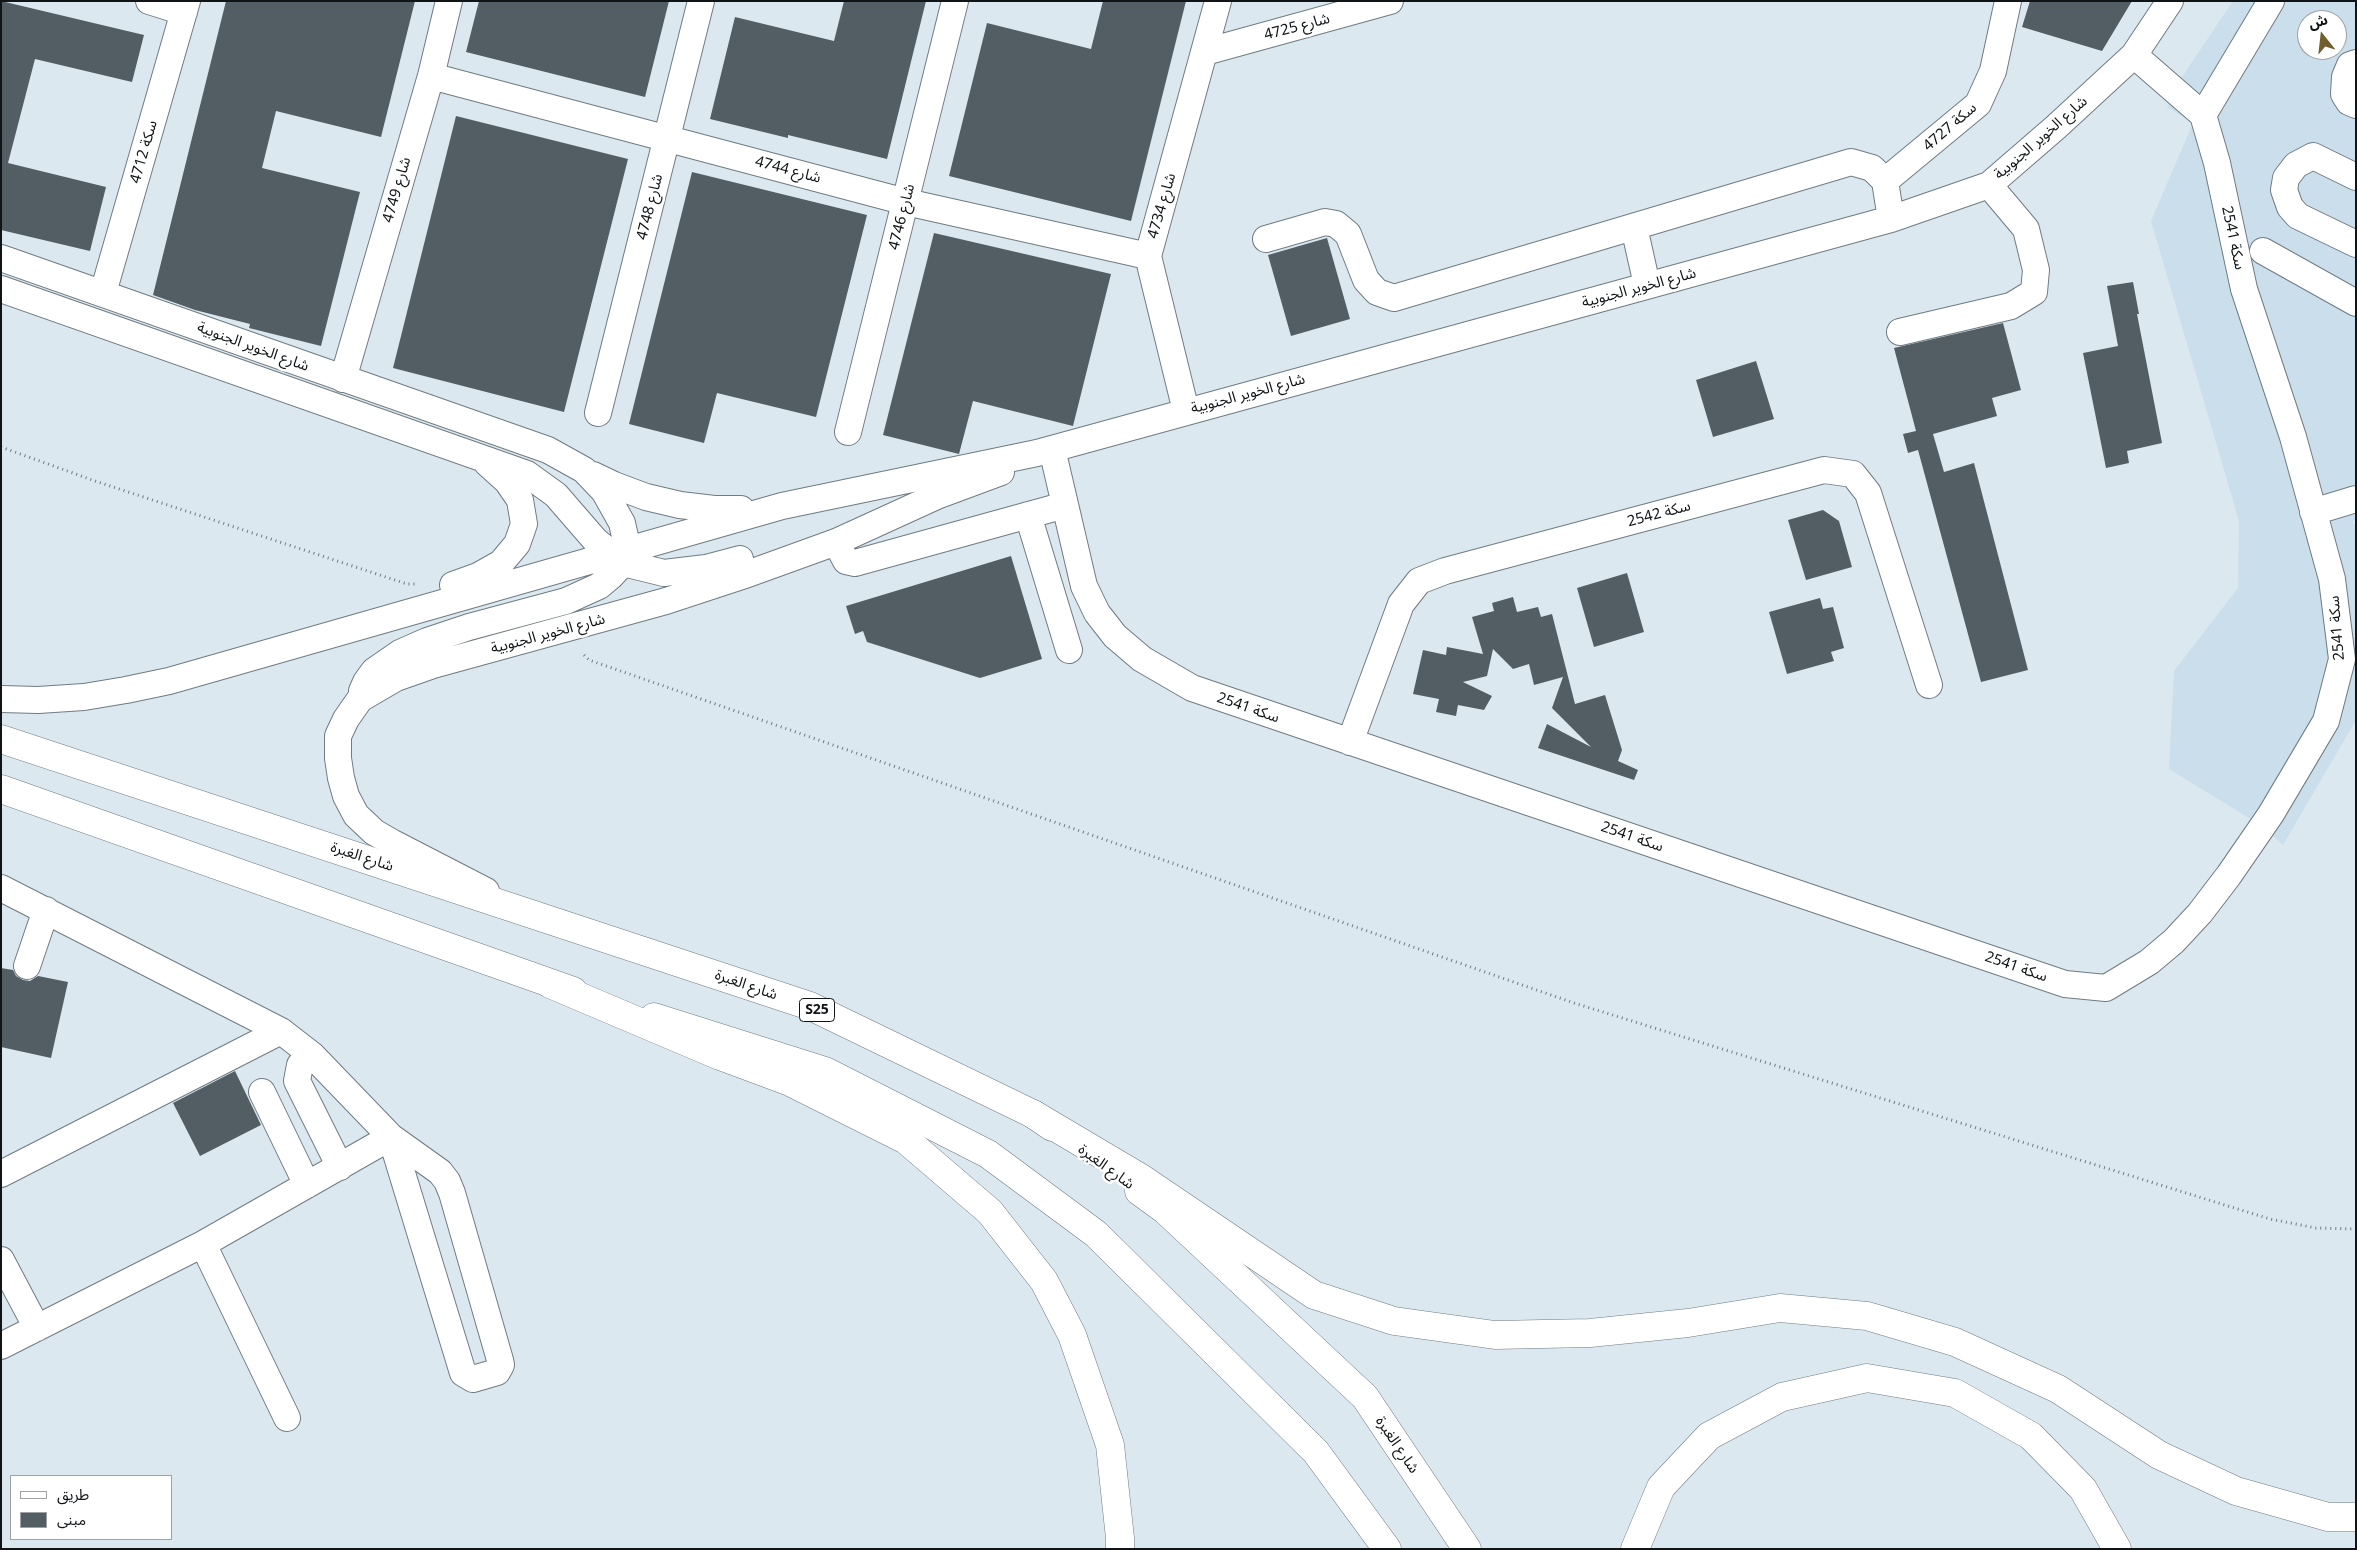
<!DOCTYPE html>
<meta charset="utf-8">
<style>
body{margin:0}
#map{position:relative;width:2357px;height:1550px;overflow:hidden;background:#dce8f0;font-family:"Noto Sans","Noto Sans Arabic",sans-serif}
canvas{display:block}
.frame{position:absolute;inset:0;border:2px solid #101417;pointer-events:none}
.legend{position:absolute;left:10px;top:1475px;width:162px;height:65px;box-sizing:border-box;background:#fff;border:1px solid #9fa1a2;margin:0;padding:6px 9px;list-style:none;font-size:15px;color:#101417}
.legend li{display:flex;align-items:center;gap:10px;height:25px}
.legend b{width:25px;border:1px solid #9fa1a2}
.north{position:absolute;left:2297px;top:10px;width:50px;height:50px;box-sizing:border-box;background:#fff;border:1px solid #9fa1a2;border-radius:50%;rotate:344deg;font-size:14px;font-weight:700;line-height:20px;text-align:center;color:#101417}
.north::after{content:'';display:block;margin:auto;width:18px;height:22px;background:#725e2d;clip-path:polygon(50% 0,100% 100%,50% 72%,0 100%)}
</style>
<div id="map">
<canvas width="2357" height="1550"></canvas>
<div class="frame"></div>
<ul class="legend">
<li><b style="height:6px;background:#fff"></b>طريق</li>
<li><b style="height:14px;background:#535d64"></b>مبنى</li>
</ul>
<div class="north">ش</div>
</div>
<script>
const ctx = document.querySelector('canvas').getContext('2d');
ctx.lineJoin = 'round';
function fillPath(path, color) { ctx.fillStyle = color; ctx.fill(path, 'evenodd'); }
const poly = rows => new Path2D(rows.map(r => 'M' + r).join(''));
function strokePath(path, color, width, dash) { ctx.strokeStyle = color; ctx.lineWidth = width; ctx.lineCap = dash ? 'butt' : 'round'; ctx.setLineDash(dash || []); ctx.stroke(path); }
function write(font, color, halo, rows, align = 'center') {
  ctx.font = font + ' "Noto Sans","Noto Sans Arabic",sans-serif'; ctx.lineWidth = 5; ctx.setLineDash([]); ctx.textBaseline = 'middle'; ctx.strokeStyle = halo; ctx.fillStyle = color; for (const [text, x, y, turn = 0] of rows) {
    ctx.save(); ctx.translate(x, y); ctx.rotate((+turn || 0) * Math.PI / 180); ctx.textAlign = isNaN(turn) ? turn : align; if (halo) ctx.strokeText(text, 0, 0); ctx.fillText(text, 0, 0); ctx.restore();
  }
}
fillPath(poly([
 [2233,1,2356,1,2356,520,2353,521,2356,528,2356,720,2283,845,2262,826,2169,769,2174,671,2238,588,2239,521,2151,221,2193,123,2167,107,2174,89],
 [2307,20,2337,20,2337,50,2307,50]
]), '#cadeeb');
fillPath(poly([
 [1,1,144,35,132,82,35,59,8,163,106,187,90,251,1,230],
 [226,1,415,1,381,137,276,111,262,168,360,192,321,346,249,328,250,324,195,310,153,295],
 [479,1,669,1,645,97,466,52],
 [844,1,926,1,887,159,788,135,788,138,710,119,735,17,834,41],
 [1103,1,1186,1,1131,221,949,176,987,23,1091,49],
 [2030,1,2132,1,2102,51,2022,27],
 [456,116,628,159,564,412,393,368],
 [692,172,867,215,816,417,717,393,704,443,629,424],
 [934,233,1111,274,1073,426,973,401,959,454,883,435],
 [1327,238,1350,319,1291,336,1268,255],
 [2133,282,2139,314,2137,314,2162,443,2127,451,2129,463,2106,468,2083,353,2118,346,2107,286],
 [2003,323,2021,390,1992,398,1997,416,1933,434,1944,472,1974,463,2028,670,1981,682,1918,450,1908,453,1903,434,1916,431,1894,348],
 [1756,361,1774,419,1713,437,1696,380],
 [1823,510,1839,521,1852,567,1806,580,1788,520],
 [1011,556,1042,659,980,678,867,642,863,631,855,634,846,606],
 [1627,573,1644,632,1594,647,1577,588],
 [1513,597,1517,612,1538,607,1541,617,1552,614,1575,704,1605,695,1622,750,1618,761,1638,770,1634,780,1538,748,1547,724,1591,747,1552,708,1563,677,1534,685,1529,664,1513,669,1493,649,1487,676,1463,682,1492,696,1484,710,1458,705,1456,716,1436,712,1439,699,1413,694,1423,650,1446,655,1447,647,1483,654,1472,617,1494,611,1492,603],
 [1820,598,1823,609,1833,607,1844,648,1831,652,1834,661,1787,674,1769,612],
 [1,968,13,970,16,976,23,980,30,981,38,976,68,982,51,1058,1,1047],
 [235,1071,261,1125,200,1156,173,1103]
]), '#535d64');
const minor = poly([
 [149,1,184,12],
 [1205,52,1390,1],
 [2356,63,2350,65,2345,77,2344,94,2349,102,2356,105],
 [431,76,906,202,1148,256],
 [2203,115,2271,1],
 [2356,177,2313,156,2296,165,2286,178,2284,190,2290,207,2298,216,2356,244],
 [1885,181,1978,104,1993,71,2008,1],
 [1634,227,1647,285],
 [1266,239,1325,222,1336,224,1348,234,1366,280,1377,292,1394,298,1851,162,1872,168,1885,181,1891,219],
 [2263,251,2356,303],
 [1,258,548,450,584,470,604,491,622,523,628,550,623,563,611,576,599,586,566,601,469,627,427,641,400,653,374,671,366,682,362,691],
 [1,289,527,474,556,495,595,540,623,563,664,573,706,568,740,559],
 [103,293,187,1],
 [1900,332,2011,306,2034,292,2036,270,2026,229,1989,185],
 [343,379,431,76,449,1],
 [1186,411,1148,256,1218,1],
 [598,413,701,1],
 [848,432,955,1],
 [1052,449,1084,586,1097,613,1115,636,1142,659,1192,688,2065,984,2106,988,2149,962,2174,941,2200,913,2229,875,2271,814,2326,721,2342,659,2332,579,2293,437,2244,289,2217,163,2203,115,2134,55],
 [593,475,614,485,646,497,680,505,714,509,741,509],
 [2313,512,2356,499],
 [1028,515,1069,650],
 [836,542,846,561,855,563,1065,505],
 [453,585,478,576,501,563,517,544,524,524,520,500,507,481,487,463],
 [1,699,38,700,84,697,126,690,169,681,782,506,1037,453,1891,219,1989,185,2056,127,2134,55,2170,1],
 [1350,742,1401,604,1419,581,1445,571,1824,470,1853,474,1868,493,1929,685],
 [1,888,281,1031,312,1055,391,1137,440,1172,447,1181,452,1193,500,1360,501,1365,497,1372,473,1379,463,1373,391,1137],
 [486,891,393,843,374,832,356,815,346,796,341,778,338,758,338,736,346,719,360,699,396,678,433,665,666,601,742,576,836,542,939,495,1001,472],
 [27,966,46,910],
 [312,1055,300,1065,297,1081,340,1167],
 [262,1092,307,1185],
 [1,1174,281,1031],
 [203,1244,287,1418],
 [1,1260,37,1328],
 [1,1346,203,1244,391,1137]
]);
const major = poly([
 [1,739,810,1006,1033,1114,1052,1127],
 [1,789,573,991],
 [654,1017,825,1071,988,1154,1096,1234,1316,1452,1387,1549],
 [1139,1191,1165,1210,1365,1397,1467,1549]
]);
const highway = poly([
 [550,984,720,1056,790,1082,906,1140,990,1212,1044,1281,1072,1335,1110,1445,1120,1538,1120,1549],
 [1033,1114,1141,1178,1314,1295,1394,1321,1495,1335,1590,1333,1688,1323,1780,1308,1867,1316,1955,1342,2058,1389,2159,1455,2236,1491,2328,1517,2356,1517],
 [1635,1549,1661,1487,1709,1436,1782,1397,1867,1378,1955,1393,2031,1436,2083,1489,2117,1549]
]);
strokePath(minor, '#707b82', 28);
strokePath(major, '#707b82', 29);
strokePath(highway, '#707b82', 29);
strokePath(poly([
 [1,447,95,481,407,584,415,584],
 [584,655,589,660,1574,1003,2270,1219,2316,1228,2356,1229]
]), '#727a80', 3, [1, 4]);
strokePath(minor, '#fff', 26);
strokePath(major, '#fff', 28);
strokePath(highway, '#fff', 28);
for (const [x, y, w] of [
 [817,1010,35]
]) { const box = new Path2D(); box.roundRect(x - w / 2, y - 11.5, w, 23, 4); ctx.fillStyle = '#fff'; ctx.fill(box); strokePath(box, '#101417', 1); }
write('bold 14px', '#101417', null, [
 ["S25",817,1010]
]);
write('15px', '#101417', '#fff', [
 ["4725 شارع",1297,27,-15],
 ["سكة 4727",1950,127,-41],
 ["شارع الخوير الجنوبية",2041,138,-41],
 ["سكة 4712",144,152,-74],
 ["4744 شارع",788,170,15],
 ["4749 شارع",397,190,-74],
 ["4734 شارع",1162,206,-74],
 ["4748 شارع",650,207,-76],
 ["4746 شارع",902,217,-76],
 ["سكة 2541",2233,238,78],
 ["شارع الخوير الجنوبية",1639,288,-15],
 ["شارع الخوير الجنوبية",253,347,20],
 ["شارع الخوير الجنوبية",1248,394,-15],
 ["سكة 2542",1659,514,-15],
 ["سكة 2541",2337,628,-95],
 ["شارع الخوير الجنوبية",548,634,-15],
 ["سكة 2541",1248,708,19],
 ["سكة 2541",1632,837,19],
 ["شارع الغبرة",362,857,18],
 ["سكة 2541",2016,967,19],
 ["شارع الغبرة",746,985,19],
 ["شارع الغبرة",1106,1167,36],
 ["شارع الغبرة",1397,1445,56]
]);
</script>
